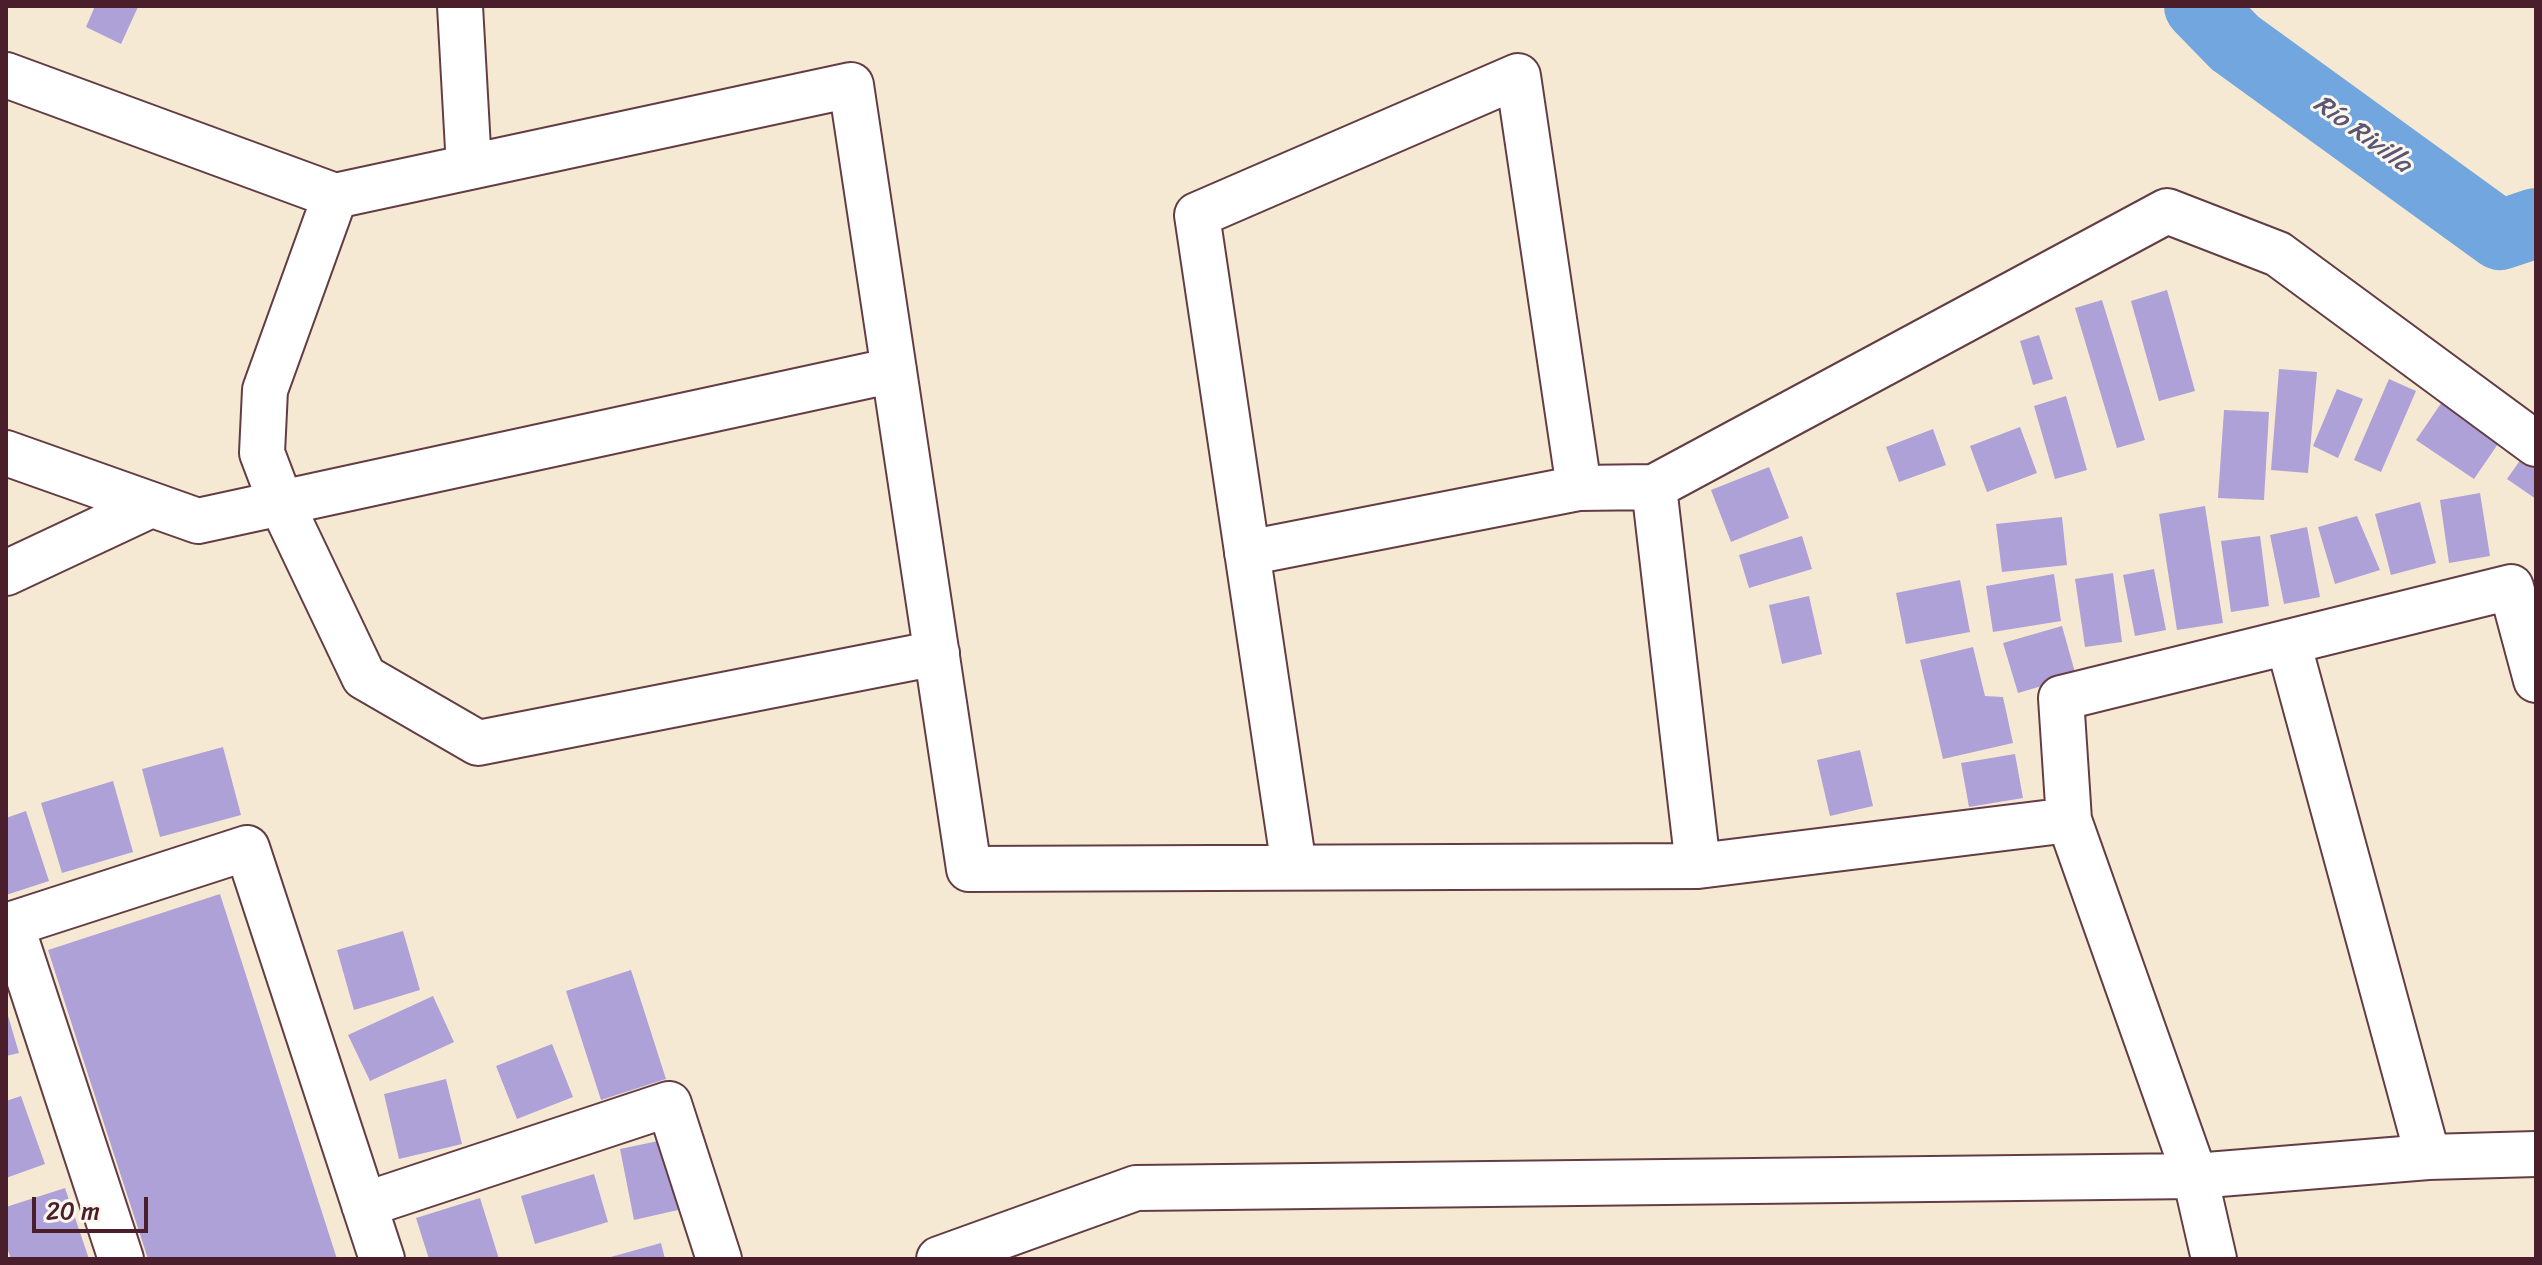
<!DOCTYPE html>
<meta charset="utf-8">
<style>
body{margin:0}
#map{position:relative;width:2542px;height:1265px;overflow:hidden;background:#f6e9d3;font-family:Sriracha,sans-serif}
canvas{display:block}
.frame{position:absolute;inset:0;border:8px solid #4a1f2b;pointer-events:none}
.scale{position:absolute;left:32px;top:1197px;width:116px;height:36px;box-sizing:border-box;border:4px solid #4a1f2b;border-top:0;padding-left:10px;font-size:24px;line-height:28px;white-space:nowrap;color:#4a1f2b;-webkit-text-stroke:6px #fbf7ec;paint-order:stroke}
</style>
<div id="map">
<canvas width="2542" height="1265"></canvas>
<div class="frame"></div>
<div class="scale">20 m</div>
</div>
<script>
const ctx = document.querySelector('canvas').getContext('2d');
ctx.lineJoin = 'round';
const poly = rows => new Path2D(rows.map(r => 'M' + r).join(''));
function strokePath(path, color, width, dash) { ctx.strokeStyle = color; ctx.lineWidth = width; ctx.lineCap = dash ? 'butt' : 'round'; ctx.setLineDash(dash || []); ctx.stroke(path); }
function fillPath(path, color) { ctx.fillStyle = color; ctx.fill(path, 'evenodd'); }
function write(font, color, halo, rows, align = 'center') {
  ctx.font = font + ' Sriracha,sans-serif'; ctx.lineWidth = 6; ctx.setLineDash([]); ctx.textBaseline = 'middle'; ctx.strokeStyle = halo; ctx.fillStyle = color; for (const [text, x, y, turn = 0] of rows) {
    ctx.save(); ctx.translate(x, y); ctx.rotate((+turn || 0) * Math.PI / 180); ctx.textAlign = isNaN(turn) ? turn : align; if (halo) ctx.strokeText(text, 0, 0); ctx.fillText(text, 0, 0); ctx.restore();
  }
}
strokePath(poly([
 [2199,6,2235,43,2500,235,2536,223]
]), '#72a6de', 70);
fillPath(poly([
 [95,6,138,7,121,44,86,27],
 [2167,290,2195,391,2159,401,2131,301],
 [2102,300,2145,440,2117,448,2075,308],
 [2039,335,2053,379,2033,385,2020,341],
 [2279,369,2317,372,2308,473,2271,470],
 [2389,379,2416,391,2381,472,2354,460],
 [2337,389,2363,399,2338,458,2313,446],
 [2066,396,2087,470,2055,479,2034,406],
 [2442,402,2500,441,2474,479,2416,440],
 [2224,410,2269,412,2264,500,2218,498],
 [2020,427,2037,473,1987,492,1970,446],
 [1933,429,1946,465,1899,482,1886,447],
 [2521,459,2536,469,2536,499,2507,479],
 [1769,467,1789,518,1731,542,1711,490],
 [2480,493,2490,556,2449,563,2440,500],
 [2420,502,2436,563,2391,575,2375,514],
 [2205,506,2223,623,2177,630,2159,514],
 [2357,516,2380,570,2335,584,2318,527],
 [2062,517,2067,565,2002,572,1996,524],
 [2307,527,2320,597,2284,604,2270,535],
 [1802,536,1812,569,1749,588,1739,555],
 [2260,536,2269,606,2231,612,2221,541],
 [2154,569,2166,630,2135,636,2123,575],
 [2113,573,2122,642,2085,647,2075,579],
 [2054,574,2061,621,1993,632,1986,586],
 [1960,580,1970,632,1906,644,1896,593],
 [1809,596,1822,654,1782,664,1769,605],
 [2062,626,2076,676,2018,693,2003,643],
 [1973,647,1985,696,2003,697,2013,743,1943,759,1920,660],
 [223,747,241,815,160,837,142,769],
 [1860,750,1873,806,1830,816,1817,760],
 [2015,754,2023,798,1969,807,1961,763],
 [113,781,133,852,62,873,41,803],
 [26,811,49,881,6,895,6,818],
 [220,894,284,1094,337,1259,148,1259,82,1056,48,950],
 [403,931,420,990,354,1010,337,950],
 [631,970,666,1079,601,1100,566,991],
 [433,996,454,1042,370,1081,348,1035],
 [6,1009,19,1053,6,1056],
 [552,1044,573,1097,517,1119,496,1066],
 [446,1079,462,1144,399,1159,384,1094],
 [21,1096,45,1164,6,1178,6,1101],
 [663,1140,678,1210,634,1220,620,1149],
 [594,1174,608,1222,535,1244,521,1196],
 [65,1188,89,1259,11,1259,6,1245,6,1207],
 [480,1198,499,1259,429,1259,416,1218],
 [661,1243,665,1259,608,1259,607,1258]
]), '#aea1d8');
const street = poly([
 [460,6,469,167],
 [6,75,335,196,851,85,969,869,1698,866,2069,820],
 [335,196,265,390,262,453,281,503,364,677,478,743,937,653],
 [6,453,198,521,894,370],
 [1654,487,1698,866],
 [1247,553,1579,488,1654,487,2167,211,2278,254,2536,444],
 [6,573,151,505],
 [2288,642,2428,1157],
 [1294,867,1197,215,1518,76,1579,488],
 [11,924,121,1259],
 [6,926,247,848,382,1259],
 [364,1205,669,1104,719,1259],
 [939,1259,1136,1188,2195,1176,2428,1157,2536,1154],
 [2214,1259,2195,1176,2069,820,2061,698,2511,587,2536,680]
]);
strokePath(street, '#643d44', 48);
strokePath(street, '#fff', 44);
write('italic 26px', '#5a5573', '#fbf7ec', [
 ["Río Rivilla",2362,135,36]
]);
</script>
